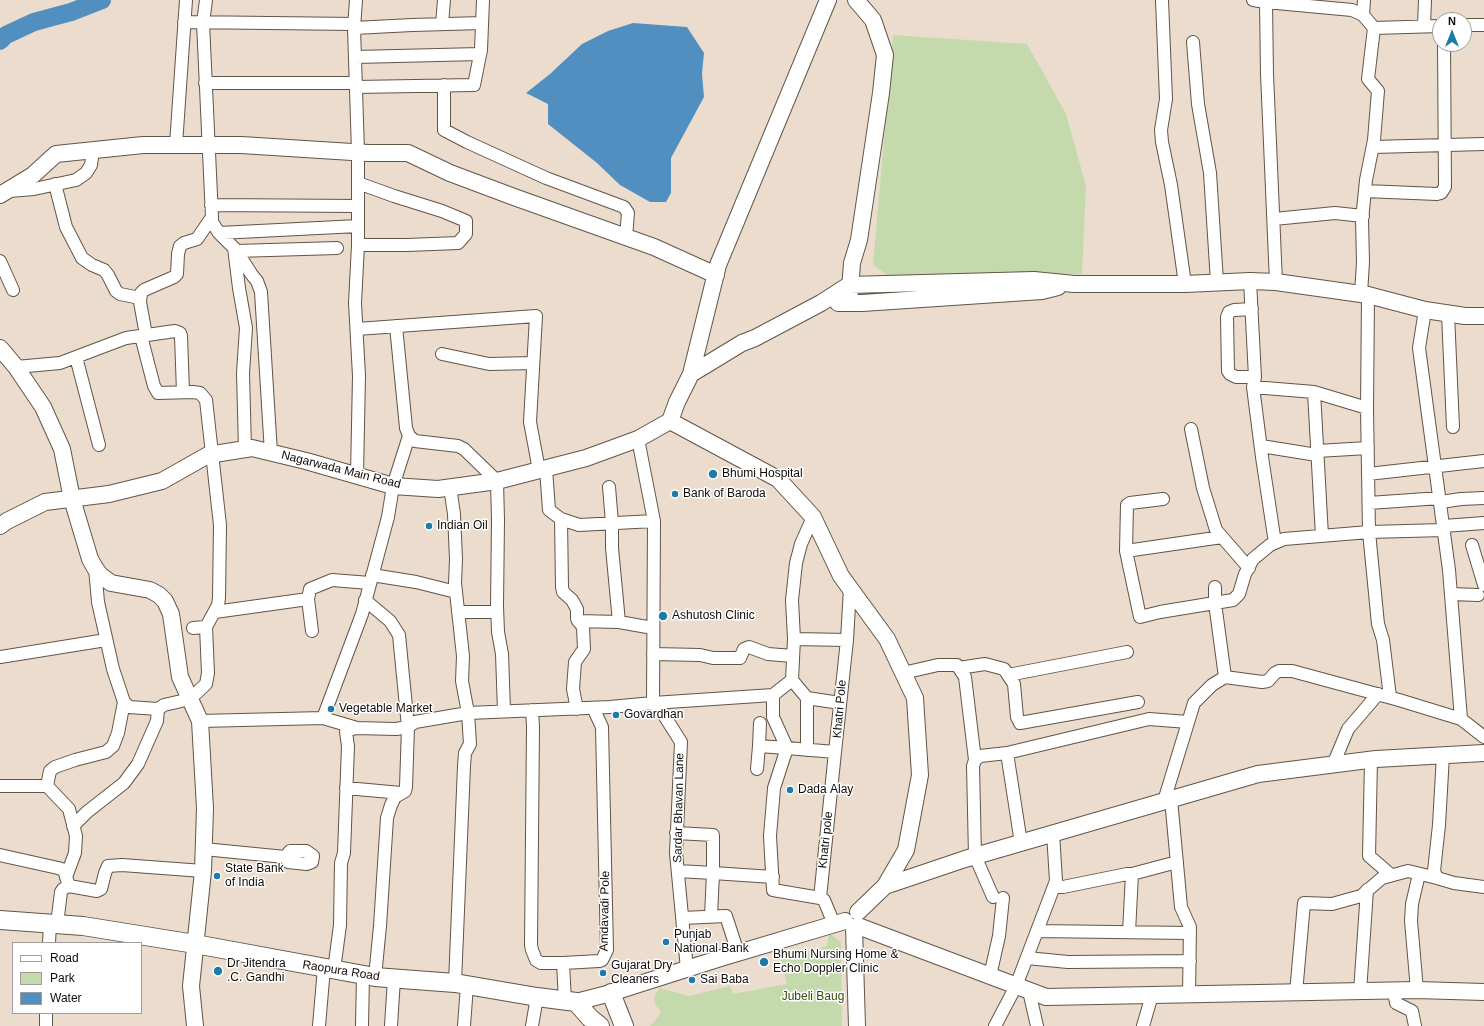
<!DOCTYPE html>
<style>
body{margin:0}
#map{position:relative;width:1484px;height:1026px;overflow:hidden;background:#ebdccd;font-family:Helvetica,sans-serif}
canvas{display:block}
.legend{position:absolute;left:12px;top:942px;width:130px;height:72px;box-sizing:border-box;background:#fff;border:1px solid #9f9d9c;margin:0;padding:5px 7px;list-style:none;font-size:12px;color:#100b07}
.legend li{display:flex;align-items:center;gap:8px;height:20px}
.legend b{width:20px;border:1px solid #9f9d9c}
.north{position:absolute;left:1432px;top:12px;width:40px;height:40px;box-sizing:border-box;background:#fff;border:1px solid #9f9d9c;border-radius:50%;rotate:0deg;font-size:11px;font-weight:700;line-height:16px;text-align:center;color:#100b07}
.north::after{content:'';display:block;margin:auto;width:14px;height:18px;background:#1c7ba8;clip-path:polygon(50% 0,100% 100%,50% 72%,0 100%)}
</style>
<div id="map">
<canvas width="1484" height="1026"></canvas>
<ul class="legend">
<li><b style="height:5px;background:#fff"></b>Road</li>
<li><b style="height:11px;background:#c5daac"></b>Park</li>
<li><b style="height:11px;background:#528fc1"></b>Water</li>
</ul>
<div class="north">N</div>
</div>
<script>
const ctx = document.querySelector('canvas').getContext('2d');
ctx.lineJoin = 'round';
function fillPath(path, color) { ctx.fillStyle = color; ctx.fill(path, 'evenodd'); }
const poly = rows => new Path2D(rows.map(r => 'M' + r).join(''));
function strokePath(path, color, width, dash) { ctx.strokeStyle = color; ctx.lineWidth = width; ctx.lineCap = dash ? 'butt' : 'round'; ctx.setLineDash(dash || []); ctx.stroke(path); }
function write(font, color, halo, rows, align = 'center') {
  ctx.font = font + ' Helvetica,sans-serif'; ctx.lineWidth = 3; ctx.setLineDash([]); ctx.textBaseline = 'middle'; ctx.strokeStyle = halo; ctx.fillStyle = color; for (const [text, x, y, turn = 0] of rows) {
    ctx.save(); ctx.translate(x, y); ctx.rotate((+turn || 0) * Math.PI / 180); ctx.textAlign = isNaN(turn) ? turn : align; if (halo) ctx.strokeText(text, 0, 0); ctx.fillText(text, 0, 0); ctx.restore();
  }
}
fillPath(poly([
 [893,35,1027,44,1066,114,1086,186,1082,274,890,277,873,265],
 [829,933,841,942,842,1026,650,1026,658,1017,661,1011,656,1006,654,999,655,995,660,988,689,996,730,986,733,994,787,984,781,959,827,946]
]), '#c5daac');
fillPath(poly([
 [633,23,687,27,704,53,702,74,704,97,671,158,671,193,666,202,650,202,620,185,597,163,548,124,548,104,526,93,550,74,582,44,608,31]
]), '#528fc1');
strokePath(poly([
 [0,41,6,35,34,22,71,12,102,0]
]), '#528fc1', 18);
const street = poly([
 [206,0,203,23,212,217,212,222,219,233],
 [356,0,354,28,358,152,358,245,355,303,359,376,357,475],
 [1162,0,1166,99,1161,130,1162,142,1171,185,1185,284],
 [1253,0,1266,2],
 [1363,15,1364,0],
 [184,22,355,24],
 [442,24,444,0],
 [1464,25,1484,25],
 [1424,26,1425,0],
 [354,28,412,25,482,23],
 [1374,28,1440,26],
 [1193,42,1198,104,1210,173,1217,282],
 [355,57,480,54],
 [205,83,355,83],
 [444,85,444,130,467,142,546,178,624,207,628,213,626,237],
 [356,87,474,85,481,50,483,0],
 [176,145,186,0],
 [1373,147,1484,144],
 [358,183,394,196,442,211,466,221,466,234,458,243,407,245,358,245],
 [55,184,66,227,82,258,92,265,104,270,108,275,116,291,120,294,140,298],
 [9,191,34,189,76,180,86,173,91,165,93,150],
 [1365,191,1437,194,1441,193,1445,187,1444,44],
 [211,205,358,206],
 [1274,219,1335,213,1363,216],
 [236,250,252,275,257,281,261,292,271,453],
 [236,251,337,248],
 [0,261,13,290],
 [1250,281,1255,377,1253,387,1262,457,1275,543],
 [1276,282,1267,74,1266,2,1352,10,1363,15,1374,28,1368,79,1378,91,1374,140,1366,180,1362,220,1363,262,1361,294],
 [1368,295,1367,408,1369,532,1378,624,1383,640,1390,697],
 [1252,309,1234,310,1229,312,1227,317,1228,371,1230,374,1236,377,1255,377],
 [1425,310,1419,348,1449,570,1461,719],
 [1448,314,1453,427],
 [396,326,406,428,409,436,415,441,458,446,464,449,497,481,498,520,497,606,498,632,502,654,504,711],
 [357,329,536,316,530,422,539,470],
 [146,335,140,302,141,293,144,290,174,277,177,274,178,254,180,246,184,243,197,239,212,217],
 [442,354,489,364,533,363],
 [76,357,99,445],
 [16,367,60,363,126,338,175,331,180,333,181,336,183,392],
 [1253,387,1314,392,1367,408],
 [1314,392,1322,536],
 [1191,429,1203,488,1216,530,1249,568],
 [1261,446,1317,455],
 [245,449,243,373,246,328,239,288,234,248,219,233,358,226],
 [1317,451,1368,448],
 [546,469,549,510,561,519,579,525,654,521],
 [1368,474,1484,461],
 [450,487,454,514,456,559,455,583,456,592],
 [1441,502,1461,499,1484,498],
 [1369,503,1440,498],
 [561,519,562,587,563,592,572,600,577,609,577,619,583,627,584,649,575,662,573,689,577,709],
 [1444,526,1484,523],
 [1222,537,1126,551,1140,617,1160,612,1233,600,1239,594,1245,574,1253,559,1270,545,1284,539,1369,532,1444,530],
 [1472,545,1484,585],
 [1126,551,1127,505,1130,503,1163,499],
 [95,568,98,602,113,669,124,702,129,707,158,709],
 [372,575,416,582,456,592,463,656,462,681,468,713,470,744,465,753,464,766,455,983],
 [1215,587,1215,603,1225,677],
 [1451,594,1478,595],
 [308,599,312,631],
 [365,600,390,621,399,635,408,727,406,787,405,791,395,797,391,805,387,818,380,926,375,977],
 [215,612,308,599,310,589,332,580,370,583],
 [458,612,497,612],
 [578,621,619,622,612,548,612,523,609,487],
 [619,622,653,628],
 [193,628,206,627],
 [794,639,792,600,796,563,801,544,813,517],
 [653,654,700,655,713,658,740,658,744,649,749,647,768,654,793,656],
 [0,657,106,640],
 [959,668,985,664,1004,669,1014,684,1017,717,1020,723,1138,702],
 [903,673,938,665,957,665,965,677,975,760],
 [1008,675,1127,652],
 [792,680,794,639,847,640],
 [653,703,662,712,681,742,676,853,687,969],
 [653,703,773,695],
 [532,710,533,727,531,945,532,950,536,960,541,963,563,963,599,961,602,960,607,950,602,727,593,708],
 [323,718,362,614,388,517,393,486,409,436],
 [200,721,323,718,357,728,396,729,408,727,415,722,468,713,610,707,653,703,654,521,638,439],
 [760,723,759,746,787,748,773,717,773,695,792,680,807,698],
 [807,750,807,698,840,703],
 [1443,755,1439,825,1434,871,1437,878,1454,883,1484,887],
 [1371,760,1369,856,1391,875],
 [1333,765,1348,729,1378,694],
 [757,769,759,746],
 [0,786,47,786,69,809,76,836,75,853,66,877],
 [47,786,50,771,55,767,75,760,106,752,113,746,118,733,124,702],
 [346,788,401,793],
 [1171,799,1181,907,1190,927,1189,995],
 [1164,801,1194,703,1212,685,1225,677,1262,682,1268,681,1275,673,1279,671,1292,671,1399,700,1461,719,1484,737],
 [73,826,87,812,124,783,138,764,157,721,158,709,164,705,190,699,206,684,208,673,206,627,218,605,219,598,220,525,206,400,200,393,193,392,158,393,154,386,141,336],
 [676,833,713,835,713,873,773,877],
 [1021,843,1007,753,1149,719,1188,722],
 [204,849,285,857,288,862,307,864,312,862,313,856,306,851,290,851,285,857],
 [0,855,58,868,64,870,68,883],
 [678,871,713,873,711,916],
 [1054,887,1063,887,1127,874,1132,874,1177,862],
 [993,897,975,856,973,766,975,760,980,756,1007,753],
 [820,898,773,890,770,836,774,788,787,748,835,752,847,640,850,588],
 [682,918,726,916,738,953],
 [57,924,61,892,63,889,69,886,97,891,101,889,105,873,108,866,122,865,203,871],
 [834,924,824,900,820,898,835,752],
 [1037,931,1190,933],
 [1129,932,1132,874],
 [49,943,50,923],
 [1027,958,1068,962,1190,961],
 [563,963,565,1001],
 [334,970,340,925,341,863,344,853,348,746,346,732,348,730,357,728],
 [990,976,999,936,1003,898],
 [1417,990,1411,921,1412,904,1419,874],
 [1029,991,1037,1026],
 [1394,991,1396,1003,1412,1011,1415,1026],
 [1360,992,1367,890],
 [1296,993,1304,903,1332,904,1361,896,1382,878,1408,871,1437,878],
 [46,1026,46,1013],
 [319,1026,324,968],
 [362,1026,363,975],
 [391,1026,394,979],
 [464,1026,467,985],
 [532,1026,537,997],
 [995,1026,1016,986,1056,881,1053,833],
 [1143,1026,1152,995]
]);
const secondary = poly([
 [0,195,33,175,56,154,143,145,241,145,368,153,408,153,450,173,514,197,654,247,716,275],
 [838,303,862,303,1042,291,1058,287],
 [849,303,852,263,859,240,881,93,885,55,873,20,856,0],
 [0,348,16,367,43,407,62,449,72,499,90,559,95,568,100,575,111,583,150,590,159,595,165,601,171,614,180,677,200,721,205,808,203,871,191,986,195,1026],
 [691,374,718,265,828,0],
 [670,421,778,479,813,517,841,576,887,639,915,698,920,775,906,850,885,886,858,912],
 [0,526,7,521,45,502,109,494,162,481,208,455,252,448,306,461,393,486,438,489,497,481,586,458,638,439,670,421,677,402,691,374,742,343,755,338,821,303,849,285,1034,280,1074,284,1185,284,1250,281,1276,282,1368,295,1425,310,1465,316,1484,316],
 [885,886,965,859,1258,774,1376,759,1484,753],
 [858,926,1046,997,1417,990,1484,992],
 [854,927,857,1026],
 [576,1002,611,993,721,958,845,921]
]);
const primary = poly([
 [0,920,83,926,195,944,375,977,455,983,537,997,576,1002,590,1018,600,1026],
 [611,993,624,1026]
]);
strokePath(street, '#615547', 14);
strokePath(secondary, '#615547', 18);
strokePath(primary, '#615547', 20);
strokePath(street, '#fff', 12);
strokePath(secondary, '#fff', 16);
strokePath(primary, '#fff', 18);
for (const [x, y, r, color] of [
 [713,474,5,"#1c7ba8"],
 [675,494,4,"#1c7ba8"],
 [429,526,4,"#1c7ba8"],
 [663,616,5,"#1c7ba8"],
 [331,709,4,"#1c7ba8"],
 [616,715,4,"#1c7ba8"],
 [790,790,4,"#1c7ba8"],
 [217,876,4,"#1c7ba8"],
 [666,942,4,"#1c7ba8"],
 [764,962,5,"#1c7ba8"],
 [218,971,5,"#1c7ba8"],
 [603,973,4,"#1c7ba8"],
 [692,980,4,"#1c7ba8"]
]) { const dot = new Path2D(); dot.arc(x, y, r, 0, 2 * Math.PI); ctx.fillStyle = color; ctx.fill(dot); strokePath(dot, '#fff', 1.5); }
write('12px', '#100b07', '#fff', [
 ["Nagarwada Main Road",341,470,14],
 ["Khatri Pole",840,709,-85],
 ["Sardar Bhavan Lane",679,808,-89],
 ["Khatri pole",826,840,-84],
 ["Amdavadi Pole",605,911,-89],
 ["Raopura Road",341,971,9]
]);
write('12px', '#100b07', '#fff', [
 ["Bhumi Hospital",722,474],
 ["Bank of Baroda",683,494],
 ["Indian Oil",437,526],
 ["Ashutosh Clinic",672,616],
 ["Vegetable Market",339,709],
 ["Govardhan",624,715],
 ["Dada Alay",798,790],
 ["State Bank",225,869],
 ["of India",225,883],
 ["Punjab",674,935],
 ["National Bank",674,949],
 ["Bhumi Nursing Home &",773,955],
 ["Echo Doppler Clinic",773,969],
 ["Dr Jitendra",227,964],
 [".C. Gandhi",227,978],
 ["Gujarat Dry",611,966],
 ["Cleaners",611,980],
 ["Sai Baba",700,980]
], 'left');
write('12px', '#354e00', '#fff', [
 ["Jubeli Baug",813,997]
]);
</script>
